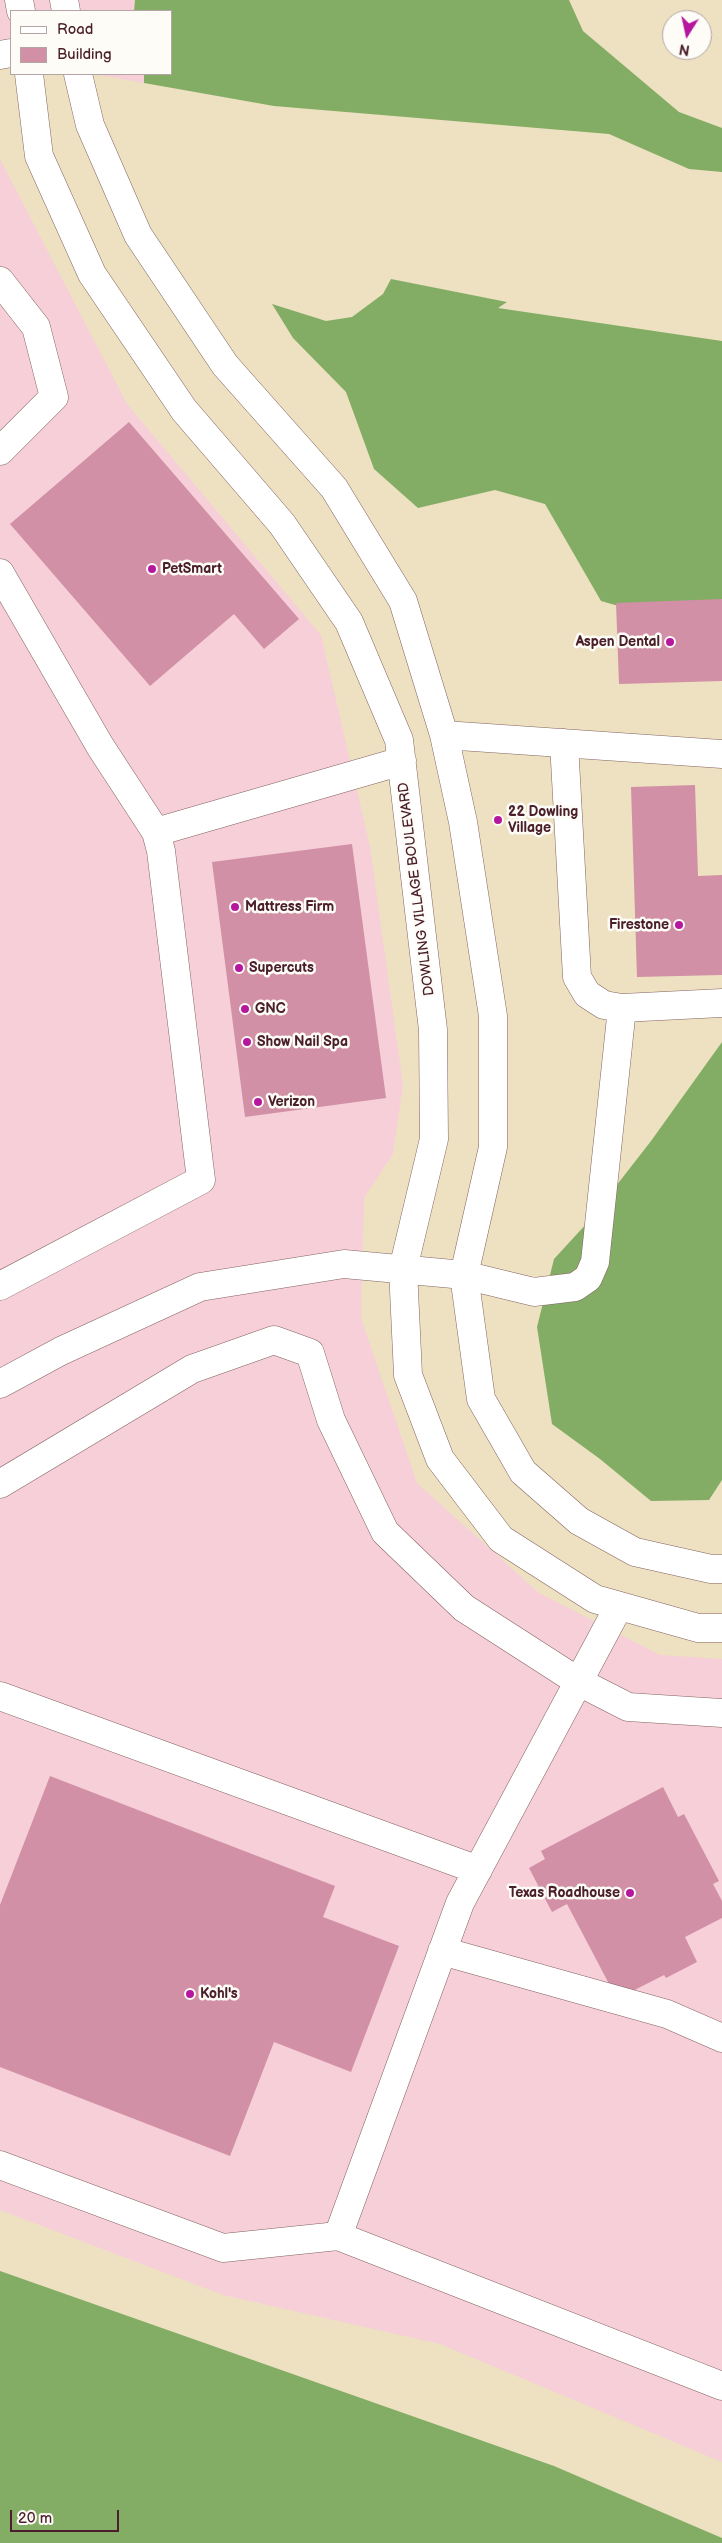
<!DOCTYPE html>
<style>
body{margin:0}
#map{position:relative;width:722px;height:2543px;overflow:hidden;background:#ede1c1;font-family:"Balsamiq Sans",sans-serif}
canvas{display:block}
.legend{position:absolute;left:10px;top:10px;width:162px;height:65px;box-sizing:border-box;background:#fdfcf7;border:1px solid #b5a4a5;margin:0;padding:6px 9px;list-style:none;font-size:15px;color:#4a1f2b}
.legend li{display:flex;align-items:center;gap:10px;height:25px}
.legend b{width:25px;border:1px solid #b5a4a5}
.north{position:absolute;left:662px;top:10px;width:50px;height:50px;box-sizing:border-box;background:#fdfcf7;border:1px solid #b5a4a5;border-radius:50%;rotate:190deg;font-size:14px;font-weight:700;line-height:20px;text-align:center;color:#4a1f2b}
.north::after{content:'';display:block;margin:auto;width:18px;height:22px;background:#b5179e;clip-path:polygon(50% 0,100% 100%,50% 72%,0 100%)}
.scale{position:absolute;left:10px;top:2510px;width:109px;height:22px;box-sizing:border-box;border:2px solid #4a1f2b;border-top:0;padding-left:6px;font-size:15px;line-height:18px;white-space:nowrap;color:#4a1f2b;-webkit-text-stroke:4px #fdfcf7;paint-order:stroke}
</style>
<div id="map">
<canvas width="722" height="2543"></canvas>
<ul class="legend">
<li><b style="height:6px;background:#fff"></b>Road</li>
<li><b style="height:14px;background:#d190a6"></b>Building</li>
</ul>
<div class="north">N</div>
<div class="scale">20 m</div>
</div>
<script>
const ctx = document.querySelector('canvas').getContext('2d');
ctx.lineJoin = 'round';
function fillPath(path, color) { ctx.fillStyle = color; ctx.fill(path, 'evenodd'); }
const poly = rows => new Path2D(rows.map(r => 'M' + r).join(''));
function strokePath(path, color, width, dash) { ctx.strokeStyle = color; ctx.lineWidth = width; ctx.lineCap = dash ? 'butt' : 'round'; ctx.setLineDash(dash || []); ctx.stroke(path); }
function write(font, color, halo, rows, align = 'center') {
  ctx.font = font + ' "Balsamiq Sans",sans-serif'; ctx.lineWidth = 5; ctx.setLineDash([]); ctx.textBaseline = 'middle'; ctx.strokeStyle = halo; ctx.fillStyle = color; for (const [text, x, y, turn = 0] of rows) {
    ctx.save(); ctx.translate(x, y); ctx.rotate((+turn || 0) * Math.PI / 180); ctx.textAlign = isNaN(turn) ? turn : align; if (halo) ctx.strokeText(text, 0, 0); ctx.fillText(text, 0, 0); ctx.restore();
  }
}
fillPath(poly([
 [0,0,135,0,134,11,11,11,11,58,0,56],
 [94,74,144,74,145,75,144,83],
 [0,159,127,404,321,635,370,847,403,1085,393,1154,364,1198,361,1318,417,1483,539,1593,660,1655,722,1659,722,2462,440,2344,223,2295,0,2210]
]), '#f6cfd8');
fillPath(poly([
 [135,0,569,0,583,31,679,112,722,128,722,172,689,169,609,134,274,106,144,83,144,74,171,74,171,11,134,11],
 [391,279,507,302,498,308,722,341,722,628,703,630,601,601,545,504,495,490,418,508,374,469,346,392,293,338,272,304,326,321,352,317,383,294],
 [722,1042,722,1480,709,1500,651,1501,600,1459,552,1424,537,1327,554,1259,588,1222,651,1141],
 [0,2271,554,2466,722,2538,722,2543,0,2543]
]), '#83ad65');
fillPath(poly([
 [129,422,299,619,264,649,234,614,150,686,10,524],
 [722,599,722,681,619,684,616,603],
 [695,785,698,876,722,875,722,975,637,977,631,787],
 [352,844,386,1098,245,1117,212,862],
 [50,1776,335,1886,323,1917,399,1946,351,2072,274,2042,230,2156,0,2067,0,1905],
 [663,1787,678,1817,684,1814,719,1881,713,1884,722,1901,722,1918,685,1937,697,1962,666,1978,664,1975,617,1999,567,1904,552,1912,529,1868,545,1859,541,1851]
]), '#d190a6');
const minor = poly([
 [19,0,21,11],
 [64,0,66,11],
 [0,55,11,53],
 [29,74,39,156,92,274,184,410,282,524,349,622,399,740,433,1030,434,1139,403,1269,408,1375,440,1459,501,1539,595,1599,698,1628,722,1628],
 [78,74,90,125,138,235,225,365,334,488,403,601,444,735,463,822,493,1016,493,1147,464,1275,481,1399,523,1472,579,1521,635,1552,711,1569,722,1569],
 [0,281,36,327,54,397,0,451],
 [0,573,100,746,156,832,161,851,201,1180,0,1286],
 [444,735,722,754],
 [564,743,577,977,587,994,604,1005,622,1008,722,1003],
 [156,832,402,761],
 [0,1384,61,1351,200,1287,344,1264,464,1275,534,1292,575,1287,588,1278,595,1262,622,1008],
 [0,1484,192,1369,274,1340,310,1353,331,1420,385,1532,464,1608,579,1682,628,1707,722,1713],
 [0,1696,478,1870],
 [442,1951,667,2014,722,2038],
 [0,2165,223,2248,338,2236,460,1903,619,1606],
 [338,2236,722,2386]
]);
strokePath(minor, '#836360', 29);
strokePath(minor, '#fff', 28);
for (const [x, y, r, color] of [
 [152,569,5,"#b5179e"],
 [670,642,5,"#b5179e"],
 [498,820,5,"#b5179e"],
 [235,907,5,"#b5179e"],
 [679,925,5,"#b5179e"],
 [239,968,5,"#b5179e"],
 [245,1009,5,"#b5179e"],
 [247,1042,5,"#b5179e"],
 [258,1102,5,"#b5179e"],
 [630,1893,5,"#b5179e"],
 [190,1994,5,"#b5179e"]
]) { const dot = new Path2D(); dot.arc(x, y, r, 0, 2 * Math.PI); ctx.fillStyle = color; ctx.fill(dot); strokePath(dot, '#fdfcf7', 2); }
write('bold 14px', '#4a1f2b', '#fdfcf7', [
 ["PetSmart",162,569],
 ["Aspen Dental",660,642,"right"],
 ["22 Dowling",508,812],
 ["Village",508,828],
 ["Mattress Firm",245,907],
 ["Firestone",669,925,"right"],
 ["Supercuts",249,968],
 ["GNC",255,1009],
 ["Show Nail Spa",257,1042],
 ["Verizon",268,1102],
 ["Texas Roadhouse",620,1893,"right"],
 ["Kohl's",200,1994]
], 'left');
write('14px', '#4a1f2b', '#fdfcf7', [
 ["DOWLING VILLAGE BOULEVARD",417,889,-97]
]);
</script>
